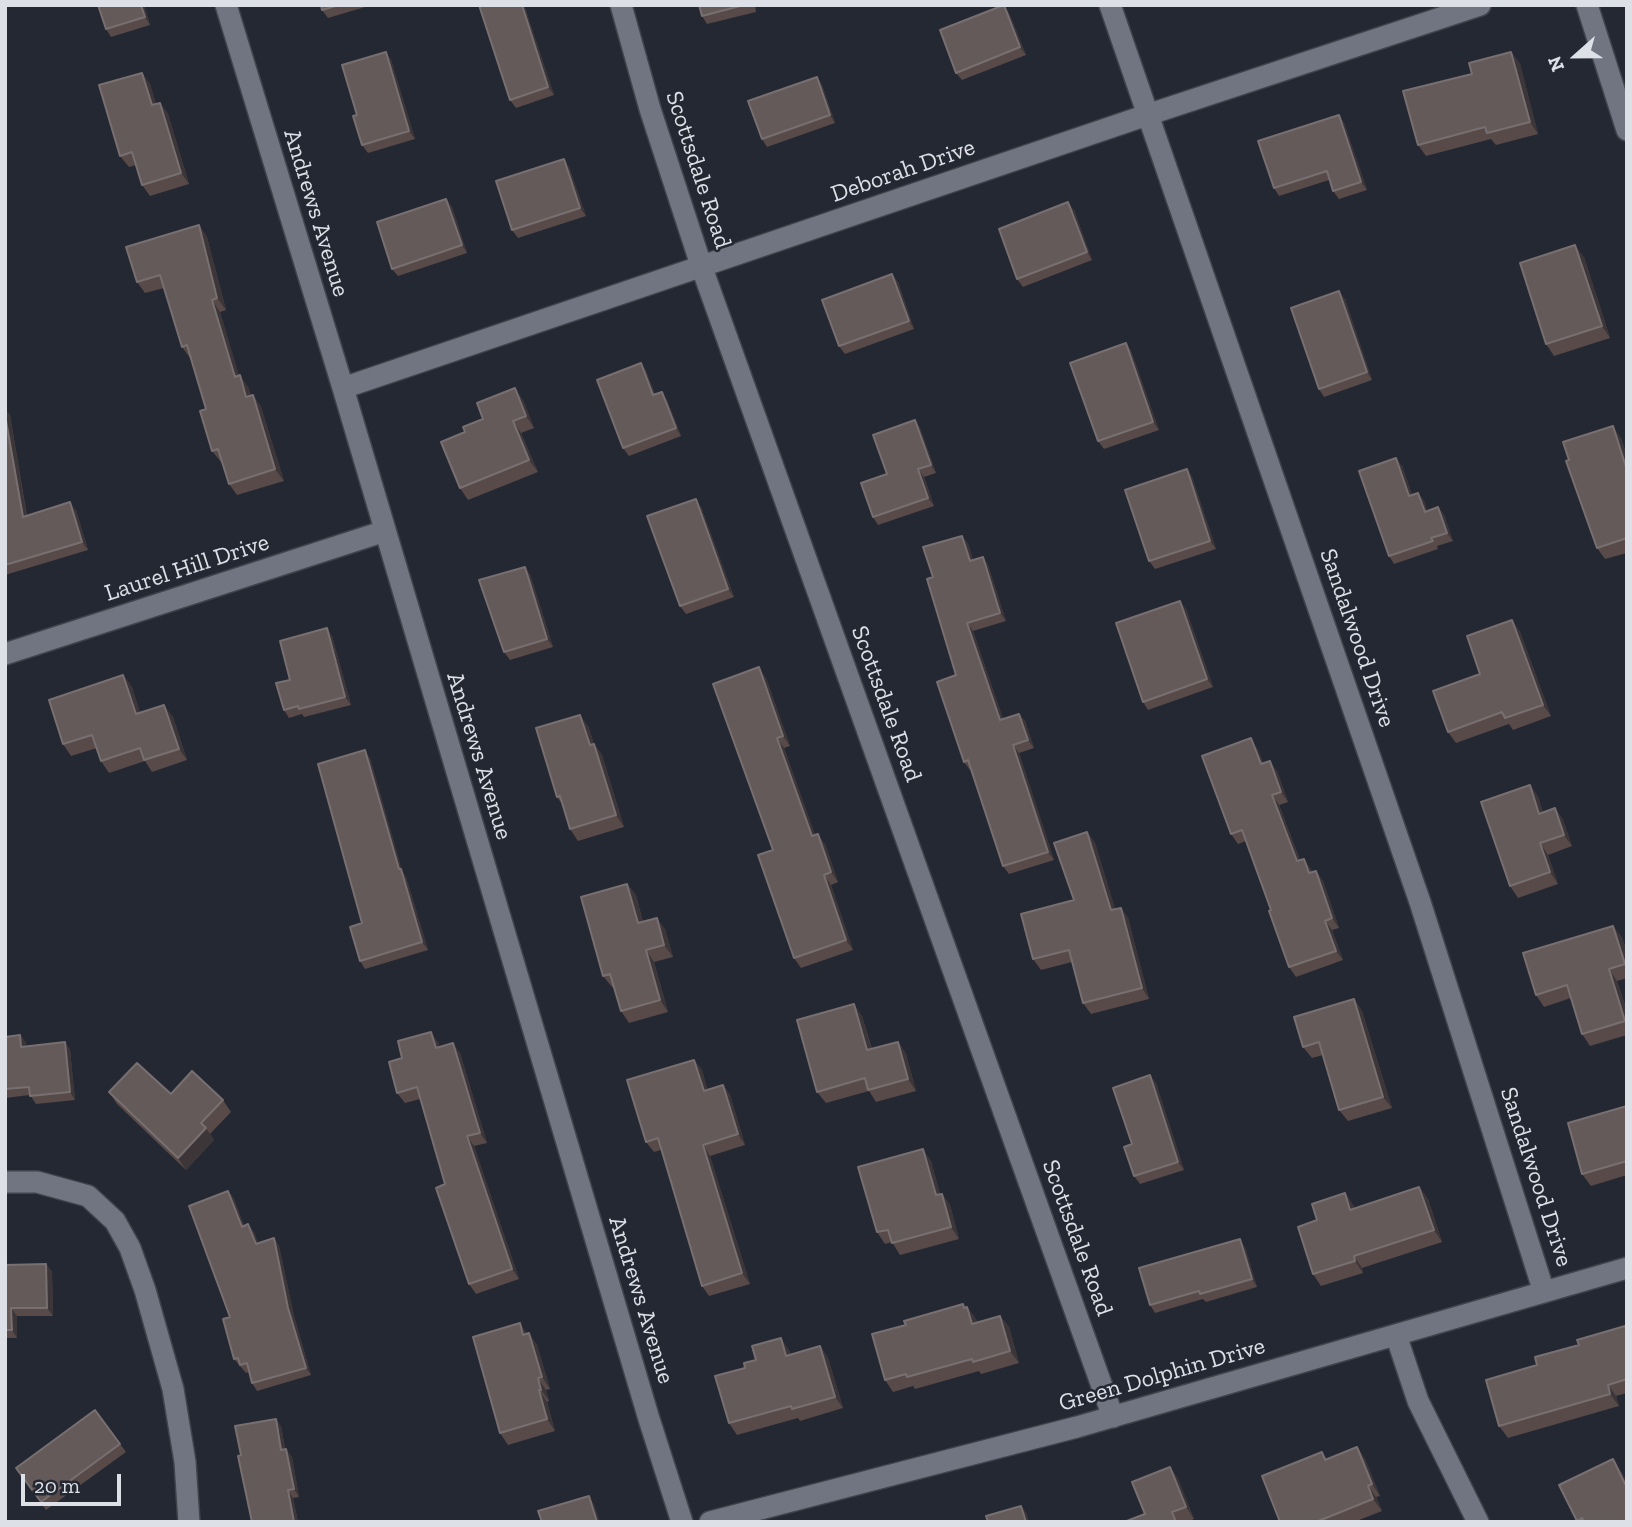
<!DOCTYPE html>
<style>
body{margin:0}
#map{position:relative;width:1632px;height:1527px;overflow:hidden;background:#242833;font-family:"Zilla Slab",serif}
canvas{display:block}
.frame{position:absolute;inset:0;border:7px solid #dde0e7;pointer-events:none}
.north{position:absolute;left:1541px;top:21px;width:70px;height:70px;-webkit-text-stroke:5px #242833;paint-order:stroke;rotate:249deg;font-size:19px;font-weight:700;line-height:28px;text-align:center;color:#dde0e7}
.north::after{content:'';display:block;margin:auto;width:24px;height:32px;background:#dde0e7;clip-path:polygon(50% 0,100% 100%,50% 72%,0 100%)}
.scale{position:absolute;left:21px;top:1474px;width:100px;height:32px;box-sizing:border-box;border:4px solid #dde0e7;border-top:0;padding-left:9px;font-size:21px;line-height:24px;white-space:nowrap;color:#dde0e7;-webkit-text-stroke:5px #242833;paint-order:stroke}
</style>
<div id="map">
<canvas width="1632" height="1527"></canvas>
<div class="frame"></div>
<div class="north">N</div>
<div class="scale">20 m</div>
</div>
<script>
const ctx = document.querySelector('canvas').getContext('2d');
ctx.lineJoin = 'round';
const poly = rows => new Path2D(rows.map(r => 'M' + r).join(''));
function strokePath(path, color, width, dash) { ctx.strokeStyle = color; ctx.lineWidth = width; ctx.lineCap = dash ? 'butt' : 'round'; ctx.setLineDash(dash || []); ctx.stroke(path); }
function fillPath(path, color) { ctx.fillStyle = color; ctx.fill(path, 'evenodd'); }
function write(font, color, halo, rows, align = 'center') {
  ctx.font = font + ' "Zilla Slab",serif'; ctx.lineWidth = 5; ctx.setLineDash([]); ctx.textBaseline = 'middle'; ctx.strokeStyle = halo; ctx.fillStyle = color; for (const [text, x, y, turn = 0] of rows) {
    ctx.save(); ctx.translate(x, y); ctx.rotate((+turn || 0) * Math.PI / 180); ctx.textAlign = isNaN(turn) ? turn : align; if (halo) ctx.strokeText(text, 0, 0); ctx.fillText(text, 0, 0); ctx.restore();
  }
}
const street = poly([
 [226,5,343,388,649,1419,682,1522],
 [621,5,650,109,702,268,1113,1417],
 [1110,5,1420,902,1544,1292],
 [1587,5,1627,130],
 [343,388,1147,115,1480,5],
 [5,654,385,531],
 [5,1182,37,1182,88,1196,115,1221,130,1248,145,1290,173,1389,185,1462,189,1522],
 [1396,1335,1418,1401,1478,1522],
 [710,1522,1077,1427,1627,1268]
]);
strokePath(street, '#40434c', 24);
strokePath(street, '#707581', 21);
fillPath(poly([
 [144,5,150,25,111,37,106,29],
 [321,5,372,5,328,18,322,10],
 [479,5,524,5,554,95,516,108,510,100],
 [699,5,755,5,756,12,707,24,702,16],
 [1009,13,1026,55,962,80,956,73],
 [386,52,391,60,415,139,368,153,362,145,357,115],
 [1511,52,1520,64,1538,134,1496,145,1491,139,1426,156,1418,145,1472,74],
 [142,73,150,84,156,104,160,103,168,114,189,184,150,196,142,185,136,165,129,167,120,156],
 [817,77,822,85,835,123,767,147,762,139],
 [1339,115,1344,123,1367,190,1339,199,1333,191,1329,180,1279,196,1274,188],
 [569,167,586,216,518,238,512,230],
 [446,199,452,207,467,253,398,276,392,269],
 [1074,210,1092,260,1023,287,1017,279],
 [199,225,207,237,226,310,220,312,239,376,248,387,251,396,253,395,261,407,284,481,237,495,229,484,222,462,221,462,212,451,206,409,190,358,182,347,164,288,145,293,137,282],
 [1584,257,1610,338,1554,356,1546,344],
 [898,282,914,329,845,354,839,346],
 [1345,299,1372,380,1324,397,1319,389],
 [1126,343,1131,351,1159,430,1104,449,1098,441],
 [641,363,646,371,655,395,667,400,681,436,629,456,623,448],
 [523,400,534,428,521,433,538,472,468,500,460,488,465,432,483,419],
 [5,409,10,415,27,516,76,510,88,550,5,575],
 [915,420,920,428,936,473,924,477,934,506,878,525,873,517,887,474],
 [1621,438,1627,456,1627,553,1605,559,1597,548,1569,460],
 [1402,466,1412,495,1418,493,1424,501,1427,511,1438,507,1444,515,1453,541,1437,546,1438,549,1394,564,1389,556],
 [1187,469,1192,477,1216,549,1155,569,1149,561],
 [701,507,734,597,686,614,680,606],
 [962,536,968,544,973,560,983,557,988,565,1006,621,973,631,1003,719,1019,714,1025,721,1034,748,1019,753,1054,860,1009,874,1003,866,971,769,970,770,964,762,956,675,933,577],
 [530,574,553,647,510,660,504,652],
 [1186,609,1213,687,1148,710,1143,702],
 [1512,620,1520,632,1551,716,1513,730,1509,724,1456,743,1448,732],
 [332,636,351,705,304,717,302,714,289,718,284,710,290,680],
 [123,675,132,687,140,713,173,717,187,760,152,772,145,761,109,773,101,761,97,748,71,756,63,744],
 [766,678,790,746,784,748,815,835,825,844,838,882,831,885,853,950,801,968,794,958],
 [588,726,594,744,602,755,624,827,578,841,570,829,562,804,557,797],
 [1257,748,1263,763,1277,771,1288,802,1279,805,1300,860,1311,869,1312,872,1316,871,1323,881,1339,928,1332,930,1343,960,1296,977,1289,967,1271,910,1246,841,1238,844,1231,834],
 [370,758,402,871,406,877,428,950,365,969,360,961],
 [1530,785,1538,797,1543,812,1555,808,1563,820,1572,846,1548,855,1558,884,1518,898,1510,886],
 [1087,832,1095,843,1115,909,1121,908,1128,918,1149,999,1091,1014,1083,1003,1072,962,1041,970,1033,959,1074,900],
 [627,884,636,895,643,922,665,929,673,957,654,962,668,1012,629,1023,621,1011,614,987,612,987,603,976],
 [1622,937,1627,954,1627,978,1617,981,1627,1011,1627,1035,1590,1046,1582,1034,1571,998,1544,1007,1536,995],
 [1354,999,1362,1011,1392,1108,1348,1121,1339,1110,1323,1055,1312,1058,1303,1047],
 [862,1016,872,1049,898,1042,906,1054,916,1091,876,1102,869,1091,826,1103,817,1092],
 [20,1035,26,1043,26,1047,65,1042,70,1050,75,1100,36,1104,30,1095,5,1098,5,1037],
 [438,1042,439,1047,460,1053,487,1143,474,1146,519,1279,476,1294,469,1284,445,1184,420,1099,405,1103,397,1093,402,1058],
 [694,1060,702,1070,707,1089,723,1085,730,1095,745,1145,710,1156,750,1284,709,1296,702,1286,661,1150,654,1152,646,1142],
 [1156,1083,1184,1170,1140,1184,1134,1176,1132,1144],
 [109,1092,171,1094,223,1100,231,1112,210,1134,214,1140,186,1170,117,1104],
 [1627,1106,1627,1175,1591,1186,1582,1174],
 [931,1161,940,1194,942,1194,950,1205,959,1239,900,1255,892,1242,885,1244,877,1232],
 [1419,1187,1428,1199,1442,1242,1362,1268,1363,1273,1321,1286,1313,1274,1317,1220,1345,1193,1353,1205,1354,1208],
 [228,1191,234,1199,244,1226,254,1232,258,1244,274,1238,279,1246,294,1316,311,1375,257,1391,252,1383,249,1372,246,1373,234,1359,230,1317],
 [1245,1247,1257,1287,1206,1302,1203,1299,1155,1313,1150,1305],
 [46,1264,52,1272,53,1316,17,1316,17,1338,5,1338,5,1265],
 [963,1304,965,1308,967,1307,976,1319,977,1323,1000,1316,1009,1327,1019,1363,981,1374,979,1371,915,1389,913,1386,893,1392,885,1380,906,1325],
 [1625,1326,1627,1329,1627,1393,1616,1396,1619,1406,1508,1438,1499,1426,1537,1365,1579,1345],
 [527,1334,537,1345,550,1389,546,1390,549,1401,547,1402,555,1431,508,1445,500,1433],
 [820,1346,828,1358,843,1408,800,1421,798,1418,737,1435,729,1423,745,1368,789,1350,791,1355],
 [95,1410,126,1452,46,1510,16,1468],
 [281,1426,285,1449,292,1457,299,1497,293,1498,298,1522,252,1522,241,1455],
 [1357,1447,1365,1459,1380,1496,1376,1497,1382,1511,1354,1522,1280,1522,1322,1452,1327,1459],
 [1170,1467,1178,1479,1194,1519,1187,1522,1124,1522,1145,1514]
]), '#574a49');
fillPath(poly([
 [141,5,144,5,150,25,145,17],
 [522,5,524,5,554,95,548,87],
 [1004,5,1009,13,1026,55,1020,47],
 [386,52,391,60,415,139,409,131],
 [1511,52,1520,64,1538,134,1530,122],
 [142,73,150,84,160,117,152,105],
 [817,77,822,85,835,123,830,115],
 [160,103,168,114,189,184,181,173],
 [1339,115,1344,123,1367,190,1361,182],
 [564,159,569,167,586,216,580,208],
 [446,199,452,207,467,253,462,245],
 [1068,202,1074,210,1092,260,1087,252],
 [199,225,207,237,226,310,217,298],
 [1575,245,1584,257,1610,338,1602,326],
 [892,274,898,282,914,329,909,321],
 [1339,291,1345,299,1372,380,1367,372],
 [212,300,220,312,243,389,235,377],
 [1126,343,1131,351,1159,430,1153,422],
 [641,363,646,371,659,403,653,395],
 [240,375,248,387,255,409,246,397],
 [515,388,523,400,534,428,526,416],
 [662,392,667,400,681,436,676,428],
 [253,395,261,407,284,481,275,469],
 [5,409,10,415,28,525,23,517,5,415],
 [915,420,920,428,936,473,931,465],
 [513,421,521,433,538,472,529,460],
 [1613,426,1621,438,1627,456,1627,470],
 [1396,458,1402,466,1415,504,1409,496],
 [918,469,924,477,934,506,928,498],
 [1187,469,1192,477,1216,549,1210,541],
 [1418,493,1424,501,1430,520,1425,512],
 [696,499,701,507,734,597,728,589],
 [70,502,76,510,88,550,82,542],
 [1438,507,1444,515,1453,541,1447,533],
 [962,536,968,544,976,569,970,561],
 [983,557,988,565,1006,621,1000,613],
 [525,567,530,574,553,647,547,639],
 [1180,601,1186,609,1213,687,1207,679],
 [1512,620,1520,632,1551,716,1543,705],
 [967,623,973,631,1006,728,1000,720],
 [327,628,332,636,351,705,345,697],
 [759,667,766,678,790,746,783,736],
 [123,675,132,687,144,726,136,714],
 [164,705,173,717,187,760,179,749],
 [1019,714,1025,721,1034,748,1028,740],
 [580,715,588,726,594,744,602,755,624,827,616,815,590,745],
 [777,738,784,748,819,846,812,836],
 [1251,738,1257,748,1268,774,1261,764],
 [1013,745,1019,753,1054,860,1048,852],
 [365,750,370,758,402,871,406,877,428,950,422,942,399,869],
 [1270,761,1277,771,1288,802,1281,792],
 [1530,785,1538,797,1548,825,1539,814],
 [1272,795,1279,805,1304,871,1297,861],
 [1555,808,1563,820,1572,846,1564,835],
 [1087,832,1095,843,1119,921,1111,910],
 [818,834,825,844,838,882,831,872],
 [1540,843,1548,855,1558,884,1550,872],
 [1304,859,1311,869,1316,883,1309,873],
 [1316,871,1323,881,1339,928,1332,918],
 [824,875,831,885,853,950,846,940],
 [627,884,636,895,646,935,638,923],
 [1121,908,1128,918,1149,999,1142,988],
 [657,918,665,929,673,957,664,945],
 [1325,921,1332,930,1343,960,1336,951],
 [1613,926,1622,937,1627,954,1627,966],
 [646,950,654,962,668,1012,660,1000],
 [1609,969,1617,981,1627,1011,1627,1023,1625,1021],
 [1354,999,1362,1011,1392,1108,1383,1097],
 [854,1004,862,1016,875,1062,867,1050],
 [431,1032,438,1042,443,1058,436,1048],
 [20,1035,26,1043,27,1055,21,1047],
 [65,1042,70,1050,75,1100,70,1092],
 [898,1042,906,1054,916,1091,908,1079],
 [453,1043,460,1053,487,1143,480,1133],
 [694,1060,702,1070,711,1101,704,1091],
 [1150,1075,1156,1083,1184,1170,1178,1162],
 [723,1085,730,1095,745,1145,738,1134],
 [206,1128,214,1140,186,1170,178,1158],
 [467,1136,474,1146,519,1279,512,1269],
 [703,1145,710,1156,750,1284,742,1273],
 [923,1149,931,1161,944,1207,936,1195],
 [1419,1187,1428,1199,1442,1242,1434,1230],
 [228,1191,234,1199,247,1235,242,1227],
 [1345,1193,1353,1205,1358,1221,1350,1210],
 [942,1194,950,1205,959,1239,951,1227],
 [248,1224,254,1232,262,1252,256,1244],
 [274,1238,279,1246,294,1316,311,1375,306,1368,288,1308],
 [1240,1239,1245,1247,1257,1287,1252,1279],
 [1354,1256,1362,1268,1363,1273,1355,1261],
 [46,1264,52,1272,53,1316,47,1308],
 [963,1304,970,1314,967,1307,976,1319,980,1336,972,1324],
 [11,1308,17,1316,17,1338,12,1330],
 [1000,1316,1009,1327,1019,1363,1010,1351],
 [520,1323,528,1335,523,1335],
 [529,1333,537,1345,550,1389,542,1377],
 [781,1338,789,1350,794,1368,786,1356],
 [820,1346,828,1358,843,1408,835,1397],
 [538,1378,546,1390,549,1401,541,1390],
 [1608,1385,1616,1396,1619,1406,1610,1394],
 [539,1390,547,1402,555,1431,547,1419],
 [276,1419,281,1426,287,1458,281,1450],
 [1357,1447,1365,1459,1380,1496,1372,1484],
 [286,1449,292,1457,299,1497,294,1489],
 [1613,1459,1621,1471,1627,1482,1627,1488],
 [1170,1467,1178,1479,1194,1519,1186,1507],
 [1368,1486,1376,1497,1382,1511,1373,1499],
 [288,1490,293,1498,298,1522,294,1522],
 [589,1496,594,1504,600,1522,597,1522],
 [1021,1506,1027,1514,1029,1522,1026,1522]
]), '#3d3639');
const building = poly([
 [98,5,141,5,145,17,106,29,98,5],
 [321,5,339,5,322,10,321,5],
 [479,5,522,5,548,87,510,100,479,5],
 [699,5,744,5,702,16,699,5],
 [1004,5,1020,47,956,73,940,30,1004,5],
 [386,52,409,131,362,145,353,116,357,115,342,65,386,52],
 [1511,52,1530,122,1487,133,1485,127,1418,145,1403,91,1472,74,1469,63,1511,52],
 [142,73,152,105,160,103,181,173,142,185,132,152,120,156,99,85,142,73],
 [817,77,830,115,762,139,748,101,817,77],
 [1339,115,1361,182,1333,191,1327,171,1274,188,1258,141,1339,115],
 [564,159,580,208,512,230,496,181,564,159],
 [446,199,462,245,392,269,377,222,446,199],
 [1068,202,1087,252,1017,279,999,229,1068,202],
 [199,225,217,298,212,300,235,377,240,375,246,397,253,395,275,469,229,484,218,449,212,451,200,411,206,409,187,345,182,347,160,275,137,282,126,247,199,225],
 [1575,245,1602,326,1546,344,1520,263,1575,245],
 [892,274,909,321,839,346,822,300,892,274],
 [1339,291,1367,372,1319,389,1291,308,1339,291],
 [1126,343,1153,422,1098,441,1070,363,1126,343],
 [641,363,653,395,662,392,676,428,623,448,597,380,641,363],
 [515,388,526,416,513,421,529,460,460,488,441,442,465,432,463,427,483,419,477,403,515,388],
 [5,415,23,517,70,502,82,542,5,565,5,415],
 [915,420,931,465,918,469,928,498,873,517,861,483,887,474,873,435,915,420],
 [1613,426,1627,470,1627,538,1597,548,1566,461,1569,460,1563,442,1613,426],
 [1396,458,1409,496,1418,493,1425,512,1438,507,1447,533,1431,538,1433,541,1389,556,1359,471,1396,458],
 [1187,469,1210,541,1149,561,1125,490,1187,469],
 [696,499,728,589,680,606,647,516,696,499],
 [962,536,970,561,983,557,1000,613,967,623,1000,720,1019,714,1028,740,1013,745,1048,852,1003,866,968,760,964,762,937,682,956,675,927,579,933,577,923,547,962,536],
 [525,567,547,639,504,652,479,580,525,567],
 [1180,601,1207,679,1143,702,1116,623,1180,601],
 [1512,620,1543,705,1505,718,1502,712,1448,732,1433,691,1480,674,1467,636,1512,620],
 [327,628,345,697,299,709,298,706,284,710,276,683,290,680,280,641,327,628],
 [759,667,783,736,777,738,812,836,818,834,831,872,824,875,846,940,794,958,758,855,773,850,713,684,759,667],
 [123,675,136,714,164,705,179,749,144,760,140,748,101,761,92,735,63,744,49,700,123,675],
 [580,715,590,745,594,744,616,815,570,829,560,796,557,797,536,728,580,715],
 [1251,738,1261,764,1270,761,1281,792,1272,795,1297,861,1304,859,1309,873,1316,871,1332,918,1325,921,1336,951,1289,967,1269,911,1271,910,1242,830,1231,834,1202,756,1251,738],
 [365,750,399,869,401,869,422,942,360,961,350,927,362,923,318,764,365,750],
 [1530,785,1539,814,1555,808,1564,835,1540,843,1550,872,1510,886,1481,802,1530,785],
 [1087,832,1111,910,1121,908,1142,988,1083,1003,1069,950,1033,959,1021,914,1074,900,1054,843,1087,832],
 [627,884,638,923,657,918,664,945,646,950,660,1000,621,1011,610,974,603,976,581,897,627,884],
 [1613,926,1625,964,1609,969,1625,1021,1582,1034,1567,985,1536,995,1523,953,1613,926],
 [1354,999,1383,1097,1339,1110,1319,1042,1303,1047,1294,1017,1354,999],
 [854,1004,867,1050,898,1042,908,1079,868,1090,865,1078,817,1092,797,1020,854,1004],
 [431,1032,436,1048,453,1043,480,1133,467,1136,512,1269,469,1284,436,1188,445,1184,417,1087,397,1093,389,1062,402,1058,398,1041,431,1032],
 [20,1035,21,1047,65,1042,70,1092,30,1096,29,1087,5,1089,5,1037,20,1035],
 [694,1060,704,1091,723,1085,738,1134,703,1145,742,1273,702,1286,658,1138,646,1142,627,1080,694,1060],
 [137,1063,171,1094,192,1071,223,1100,201,1123,206,1128,178,1158,109,1092,137,1063],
 [1150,1075,1178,1162,1134,1176,1124,1147,1132,1144,1113,1088,1150,1075],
 [1627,1106,1627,1161,1582,1174,1568,1123,1627,1106],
 [923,1149,936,1195,942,1194,951,1227,892,1243,888,1230,877,1232,858,1167,923,1149],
 [1419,1187,1434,1230,1354,1256,1355,1261,1313,1274,1298,1227,1317,1220,1312,1204,1345,1193,1350,1210,1419,1187],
 [228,1191,242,1227,248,1224,256,1244,274,1238,288,1308,306,1368,252,1383,247,1363,240,1365,238,1358,234,1359,223,1319,230,1317,189,1206,228,1191],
 [1240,1239,1252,1279,1200,1294,1199,1291,1150,1305,1139,1268,1240,1239],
 [46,1264,47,1308,11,1308,12,1330,5,1330,5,1265,46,1264],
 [963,1304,964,1308,967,1307,972,1324,1000,1316,1010,1351,973,1362,972,1359,907,1377,906,1374,885,1380,872,1334,906,1325,904,1321,963,1304],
 [520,1323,523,1335,529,1333,542,1377,538,1378,541,1390,539,1390,547,1419,500,1433,473,1337,520,1323],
 [1625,1326,1627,1333,1627,1379,1608,1385,1610,1394,1499,1426,1486,1380,1537,1365,1535,1357,1579,1345,1577,1340,1625,1326],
 [781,1338,786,1356,820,1346,835,1397,792,1409,791,1406,729,1423,715,1376,745,1368,744,1363,756,1360,752,1346,781,1338],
 [95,1410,120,1444,41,1502,16,1468,95,1410],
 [276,1419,281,1450,286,1449,294,1489,288,1490,294,1522,252,1522,238,1456,241,1455,235,1426,276,1419],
 [1357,1447,1372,1484,1368,1486,1373,1499,1316,1522,1280,1522,1262,1476,1322,1452,1325,1460,1357,1447],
 [1613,1459,1627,1488,1627,1522,1584,1522,1582,1518,1577,1521,1559,1485,1613,1459],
 [1170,1467,1186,1507,1172,1512,1176,1522,1124,1522,1145,1514,1132,1482,1170,1467],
 [589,1496,597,1522,542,1522,538,1511,589,1496],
 [1021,1506,1026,1522,988,1522,986,1516,1021,1506]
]);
fillPath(building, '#655a5a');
strokePath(building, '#786f70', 2);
write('24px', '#dde0e7', '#242833', [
 ["Scottsdale Road",698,170,72],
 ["Deborah Drive",903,171,-19],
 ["Andrews Avenue",316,213,73],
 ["Laurel Hill Drive",187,568,-18],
 ["Sandalwood Drive",1357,638,71],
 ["Scottsdale Road",886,704,70],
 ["Andrews Avenue",479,756,73],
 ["Sandalwood Drive",1536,1177,72],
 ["Scottsdale Road",1077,1238,70],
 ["Andrews Avenue",641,1300,73],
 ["Green Dolphin Drive",1162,1375,-16]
]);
</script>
